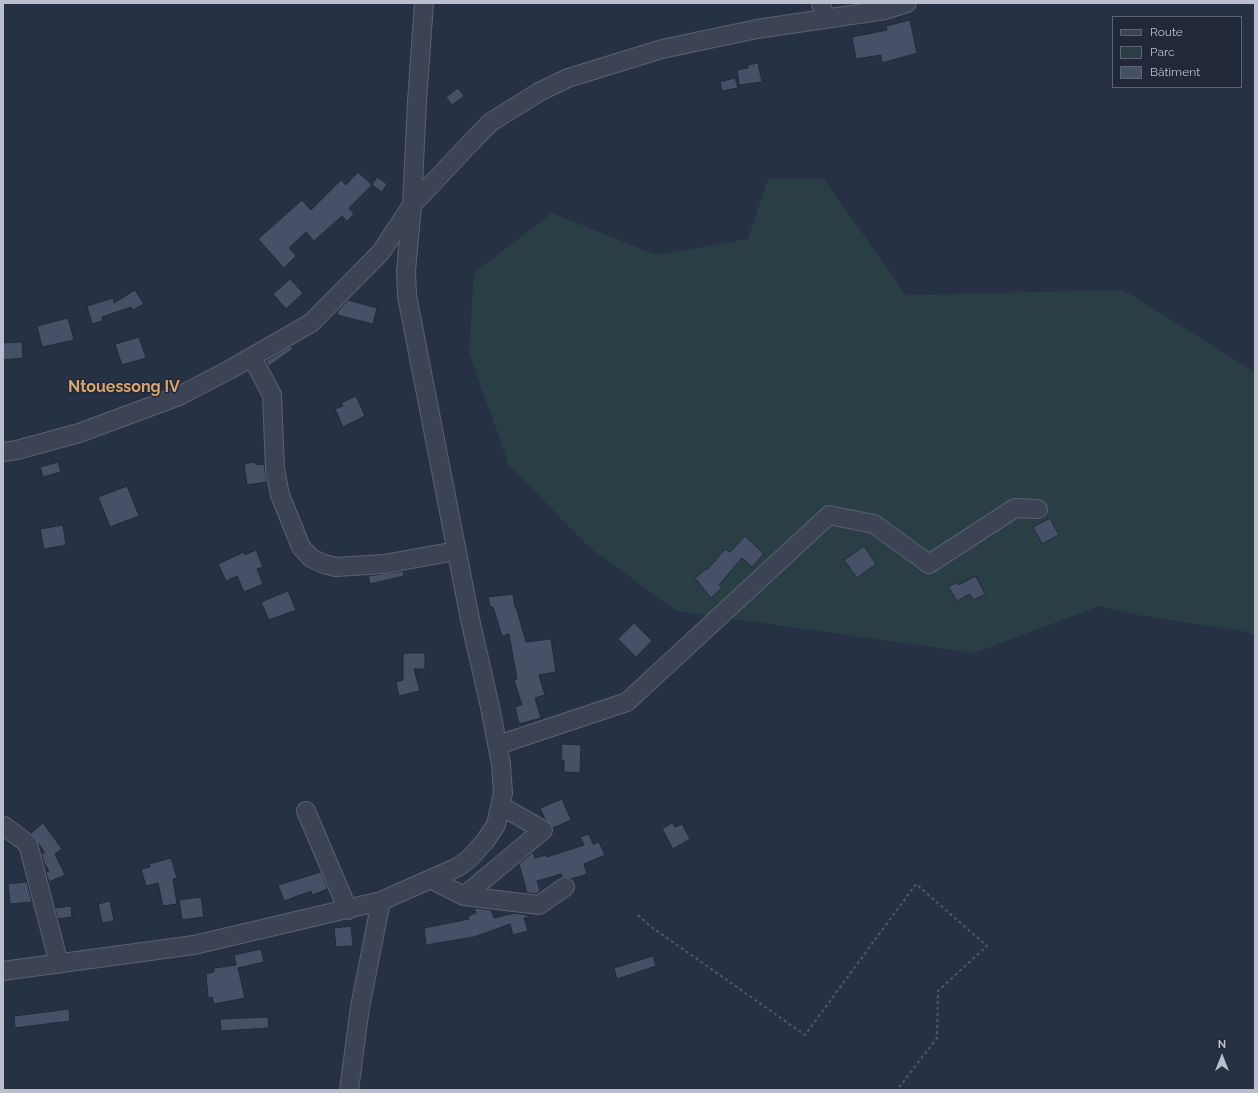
<!DOCTYPE html>
<meta charset="utf-8">
<style>
body{margin:0}
#map{position:relative;width:1258px;height:1093px;overflow:hidden;background:#273144;font-family:Raleway,sans-serif}
canvas{display:block}
.frame{position:absolute;inset:0;border:4px solid #b9bfcd;pointer-events:none}
.legend{position:absolute;left:1112px;top:16px;width:130px;height:72px;box-sizing:border-box;background:#202839;border:1px solid #5d6474;margin:0;padding:5px 7px;list-style:none;font-size:12px;color:#b9bfcd}
.legend li{display:flex;align-items:center;gap:8px;height:20px}
.legend b{width:20px;border:1px solid #5d6474}
.north{position:absolute;left:1202px;top:1037px;width:40px;height:40px;-webkit-text-stroke:3px #202839;paint-order:stroke;rotate:0deg;font-size:11px;font-weight:700;line-height:16px;text-align:center;color:#b9bfcd}
.north::after{content:'';display:block;margin:auto;width:14px;height:18px;background:#b9bfcd;clip-path:polygon(50% 0,100% 100%,50% 72%,0 100%)}
</style>
<div id="map">
<canvas width="1258" height="1093"></canvas>
<div class="frame"></div>
<ul class="legend">
<li><b style="height:5px;background:#3c4354"></b>Route</li>
<li><b style="height:11px;background:#293f45"></b>Parc</li>
<li><b style="height:11px;background:#465066"></b>Bâtiment</li>
</ul>
<div class="north">N</div>
</div>
<script>
const ctx = document.querySelector('canvas').getContext('2d');
ctx.lineJoin = 'round';
function fillPath(path, color) { ctx.fillStyle = color; ctx.fill(path, 'evenodd'); }
const poly = rows => new Path2D(rows.map(r => 'M' + r).join(''));
function strokePath(path, color, width, dash) { ctx.strokeStyle = color; ctx.lineWidth = width; ctx.lineCap = dash ? 'butt' : 'round'; ctx.setLineDash(dash || []); ctx.stroke(path); }
function write(font, color, halo, rows, align = 'center') {
  ctx.font = font + ' Raleway,sans-serif'; ctx.lineWidth = 3; ctx.setLineDash([]); ctx.textBaseline = 'middle'; ctx.strokeStyle = halo; ctx.fillStyle = color; for (const [text, x, y, turn = 0] of rows) {
    ctx.save(); ctx.translate(x, y); ctx.rotate((+turn || 0) * Math.PI / 180); ctx.textAlign = isNaN(turn) ? turn : align; if (halo) ctx.strokeText(text, 0, 0); ctx.fillText(text, 0, 0); ctx.restore();
  }
}
fillPath(poly([
 [768,179,824,179,906,295,1123,290,1255,372,1255,636,1244,631,1137,615,1099,606,974,653,677,611,590,548,509,465,469,353,474,273,552,213,656,255,748,239]
]), '#293f45');
const building = poly([
 [910,20,917,53,882,63,881,55,856,59,852,37,887,30,886,26,910,20],
 [758,63,762,82,739,85,737,70,748,68,748,65,758,63],
 [735,78,738,88,722,91,720,82,735,78],
 [458,88,464,96,452,105,446,97,458,88],
 [358,172,372,185,349,208,354,214,347,221,342,216,314,241,306,232,289,248,296,256,284,268,258,239,302,200,311,210,341,180,346,185,358,172],
 [377,177,387,184,382,192,372,185,377,177],
 [290,279,303,293,286,309,273,294,290,279],
 [135,290,144,304,133,310,131,307,102,317,103,321,92,324,87,306,113,298,114,303,135,290],
 [348,300,377,308,373,324,337,315,338,311,348,300],
 [68,318,74,340,42,347,37,326,68,318],
 [139,337,146,358,122,365,115,344,139,337],
 [22,342,23,358,3,360,3,343,22,342],
 [291,346,293,349,269,366,266,361,291,346],
 [356,396,365,416,343,427,335,409,343,406,341,403,356,396],
 [58,462,61,472,43,477,40,467,58,462],
 [255,462,256,465,264,464,267,482,247,485,244,464,255,462],
 [127,486,139,516,110,527,98,497,127,486],
 [1050,518,1059,535,1042,544,1033,527,1050,518],
 [63,525,66,545,44,549,40,529,63,525],
 [745,536,764,554,752,567,742,558,719,585,722,588,711,598,695,578,706,569,707,570,725,549,730,552,745,536],
 [864,546,876,564,857,578,844,560,864,546],
 [256,550,263,567,257,569,263,584,244,592,237,576,226,581,218,564,244,552,245,555,256,550],
 [403,571,404,576,370,584,368,576,403,571],
 [976,576,985,594,974,600,970,594,957,601,948,587,957,582,958,585,976,576],
 [288,591,296,610,269,620,261,602,288,591],
 [513,594,515,607,516,607,526,642,551,639,556,672,539,675,545,695,535,698,541,718,519,724,515,707,522,705,514,680,517,679,509,634,502,636,493,607,490,607,488,597,513,594],
 [634,623,652,641,636,657,618,639,634,623],
 [403,653,425,653,425,669,414,669,420,691,399,696,396,682,403,680,403,653],
 [562,744,581,745,580,773,564,772,564,760,561,760,562,744],
 [562,799,571,820,553,828,545,819,540,808,562,799],
 [43,823,62,849,55,854,65,875,49,882,46,872,49,871,44,863,41,853,45,853,31,833,43,823],
 [672,823,675,827,682,824,690,839,673,849,662,829,672,823],
 [589,834,593,844,599,842,605,855,584,864,587,874,571,879,562,877,561,874,537,881,540,891,536,894,527,893,519,864,533,852,535,858,546,855,547,857,584,845,580,837,589,834],
 [171,858,177,878,173,879,177,904,163,906,158,883,146,886,141,869,150,867,149,864,171,858],
 [321,872,328,889,312,895,311,891,284,901,278,885,321,872],
 [25,882,27,882,32,902,10,904,8,884,25,882],
 [201,897,204,917,182,920,179,900,201,897],
 [110,901,114,921,102,923,98,904,110,901],
 [71,906,72,917,58,919,55,908,71,906],
 [474,908,491,910,494,918,515,913,532,916,524,918,528,931,513,935,510,924,474,937,426,945,424,928,469,919,468,916,476,913,474,908],
 [351,926,353,946,336,947,334,928,351,926],
 [261,949,264,962,238,968,245,998,214,1004,212,997,208,998,206,974,214,972,214,968,236,965,234,955,261,949],
 [653,956,656,966,617,979,614,968,653,956],
 [69,1009,70,1021,15,1028,14,1016,69,1009],
 [268,1017,269,1028,221,1031,220,1019,268,1017]
]);
fillPath(building, '#465066');
strokePath(building, '#222a3b', 1);
const minor = poly([
 [821,3,825,19],
 [252,357,272,395,275,469,280,495,301,547,311,558,324,564,336,567,384,564,456,551],
 [3,452,17,450,79,433,179,396,229,370,311,323,381,252,412,205,477,136,491,122,539,92,568,78,662,49,757,29,885,10,907,3],
 [498,745,627,702,829,515,874,524,929,564,1015,508,1038,509],
 [306,811,348,910],
 [4,826,28,844,59,964],
 [432,880,464,896,539,905,565,887],
 [464,896,543,830,501,806],
 [3,971,194,945,381,901,458,867,470,858,485,841,496,825,503,793,501,764,490,707,470,619,407,296,406,271,412,205,417,102,424,3],
 [349,1090,360,1007,381,901]
]);
strokePath(minor, '#5a6171', 20);
strokePath(poly([
 [638,915,650,926,805,1035,916,884,987,946,938,991,937,1038,897,1090]
]), '#485c61', 2, [3, 3]);
strokePath(minor, '#3c4354', 18);
write('bold 16px', '#d8a56a', '#202839', [
 ["Ntouessong IV",124,387]
]);
</script>
